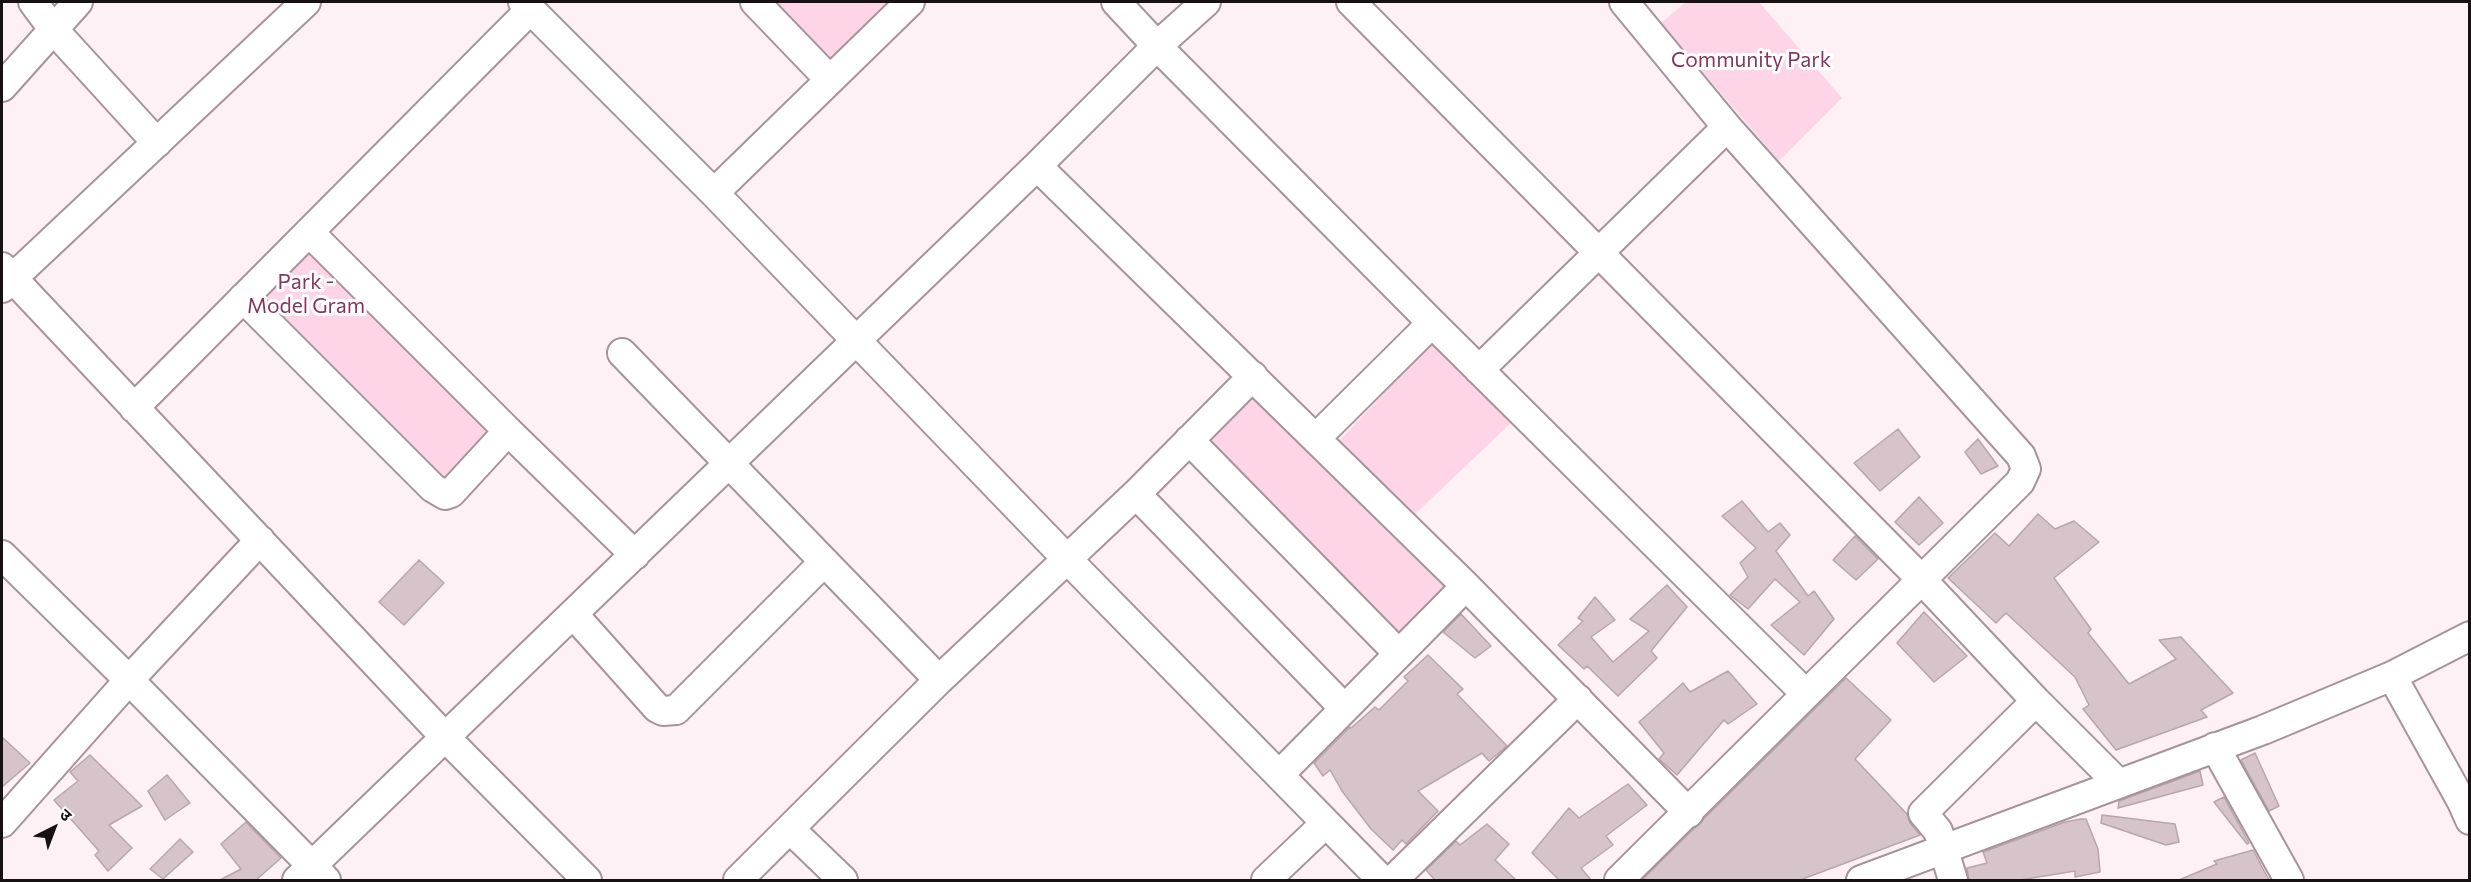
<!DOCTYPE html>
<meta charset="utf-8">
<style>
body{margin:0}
#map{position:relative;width:2471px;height:882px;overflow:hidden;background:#fdf1f5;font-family:Commissioner,"Noto Sans Devanagari",sans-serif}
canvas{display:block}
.frame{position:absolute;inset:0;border:3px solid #181114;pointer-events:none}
.north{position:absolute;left:24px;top:798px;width:60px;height:60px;-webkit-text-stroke:4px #fff;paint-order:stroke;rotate:42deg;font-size:16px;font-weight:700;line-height:24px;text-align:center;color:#181114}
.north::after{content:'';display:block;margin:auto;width:21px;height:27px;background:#181114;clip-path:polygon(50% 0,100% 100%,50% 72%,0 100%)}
</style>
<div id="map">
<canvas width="2471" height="882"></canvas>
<div class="frame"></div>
<div class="north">उ</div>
</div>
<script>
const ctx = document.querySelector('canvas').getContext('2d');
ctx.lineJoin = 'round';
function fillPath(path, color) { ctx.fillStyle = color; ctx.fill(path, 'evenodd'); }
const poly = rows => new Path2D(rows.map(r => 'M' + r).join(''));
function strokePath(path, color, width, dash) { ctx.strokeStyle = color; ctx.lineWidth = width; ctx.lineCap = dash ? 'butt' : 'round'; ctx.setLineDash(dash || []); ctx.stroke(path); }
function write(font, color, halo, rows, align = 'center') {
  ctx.font = font + ' Commissioner,sans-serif'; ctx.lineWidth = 6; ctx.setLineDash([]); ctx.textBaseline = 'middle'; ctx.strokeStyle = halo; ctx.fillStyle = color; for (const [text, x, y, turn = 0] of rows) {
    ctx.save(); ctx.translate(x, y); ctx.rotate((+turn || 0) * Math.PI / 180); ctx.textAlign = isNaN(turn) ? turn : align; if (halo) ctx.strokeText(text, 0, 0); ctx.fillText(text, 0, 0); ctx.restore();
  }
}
fillPath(poly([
 [763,2,893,2,827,65],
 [1686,2,1759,2,1842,98,1779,161,1661,23],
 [306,240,491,426,487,436,444,483,252,294],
 [1434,341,1513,421,1412,517,1334,446],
 [1255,384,1457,585,1401,641,1195,444]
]), '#fdd5e6');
const building = poly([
 [1898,429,1920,457,1880,491,1854,463,1898,429],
 [1978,439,1998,466,1981,474,1965,452,1978,439],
 [1919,497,1943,523,1919,545,1895,522,1919,497],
 [1742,501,1768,532,1780,523,1790,535,1776,551,1808,596,1814,591,1834,619,1804,655,1771,625,1800,602,1775,579,1748,609,1730,595,1748,577,1740,563,1756,548,1722,516,1742,501],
 [2038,514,2055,529,2074,521,2099,542,2054,578,2091,629,2088,633,2129,684,2176,659,2159,640,2181,637,2233,693,2201,710,2207,717,2116,750,2083,709,2089,705,2075,677,2006,613,1996,623,1948,578,1995,533,2009,546,2038,514],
 [1855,536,1878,559,1856,580,1833,560,1855,536],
 [419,560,444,583,404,625,379,602,419,560],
 [1667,585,1687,607,1651,651,1657,658,1618,696,1587,666,1584,669,1558,645,1583,621,1578,618,1595,597,1615,620,1591,637,1613,662,1649,631,1630,619,1667,585],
 [1924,612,1967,656,1934,682,1897,643,1924,612],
 [1461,614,1491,646,1475,658,1443,632,1461,614],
 [1428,655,1463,689,1457,694,1507,746,1489,761,1482,753,1418,791,1438,811,1406,844,1402,840,1393,850,1371,829,1342,791,1330,770,1323,776,1314,763,1350,727,1351,728,1375,707,1379,710,1408,681,1404,677,1428,655],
 [1728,671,1757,704,1728,724,1724,720,1677,775,1659,759,1664,753,1639,722,1683,683,1690,692,1728,671],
 [1846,678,1891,720,1855,759,1907,814,1910,823,1920,835,1800,880,1642,880,1846,678],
 [2,737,30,763,2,787,2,737],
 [2255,753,2279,806,2269,811,2241,760,2255,753],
 [90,755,142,806,109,825,132,848,108,871,95,855,99,851,54,800,78,781,70,772,90,755],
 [2200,771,2203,785,2118,808,2119,801,2200,771],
 [167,775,190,803,165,820,148,791,167,775],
 [1628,784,1647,805,1606,836,1613,845,1581,868,1591,880,1559,880,1532,853,1569,808,1579,818,1628,784],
 [2224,797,2249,843,2247,844,2214,802,2224,797],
 [2102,815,2175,824,2179,842,2166,845,2101,823,2102,815],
 [2081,819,2086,819,2098,849,2100,872,2075,877,2075,871,2020,880,1969,880,1967,868,1987,863,1983,852,2065,822,2081,819],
 [246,822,281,858,256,880,220,880,241,869,221,844,246,822],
 [1487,824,1509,844,1495,860,1516,880,1435,880,1426,870,1456,841,1460,845,1487,824],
 [180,839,193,852,163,879,150,869,180,839],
 [2253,850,2269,880,2179,880,2217,864,2214,861,2253,850]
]);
fillPath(building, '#d7c4cb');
strokePath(building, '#b8a5ad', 1.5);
const minor = poly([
 [33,2,53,29,157,143],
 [523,2,714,193,1067,559,1382,880],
 [755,2,830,80],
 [1116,2,1157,46,1432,323,1805,693],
 [1351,2,1922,580,2036,701,2118,783],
 [2,87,78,2],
 [1037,166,1466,586,1689,813],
 [714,193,910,2],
 [2,267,445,737,587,880],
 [2,288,306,2],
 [243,298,433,488,445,495,451,493,508,431,309,232],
 [622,353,939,680],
 [1479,370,1727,127,1624,2],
 [134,408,531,9],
 [508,431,635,555],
 [1316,438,1432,323],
 [1189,440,1398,653],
 [1136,494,1344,708],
 [2,555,129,680,326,880],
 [574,615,657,708,663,711,676,710,823,563],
 [2392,676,2462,802,2470,820],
 [2215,747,2289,880],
 [1280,774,1466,586],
 [2,823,129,680,260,540],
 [791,830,843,880],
 [297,880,1037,166,1157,46,1206,2],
 [738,880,939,680,1136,494,1253,376],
 [1266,880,1326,823],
 [1393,880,1578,699],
 [1619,880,2020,482,2026,469,2021,456,1727,127],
 [1861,880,2263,730,2392,676,2470,636],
 [1953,880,1938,831,1923,813,2036,701]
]);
strokePath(minor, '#a6949b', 32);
strokePath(minor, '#fff', 28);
write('21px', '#85355e', '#fff', [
 ["Community Park",1751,60],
 ["Park -",306,282],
 ["Model Gram",306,306]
]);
</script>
